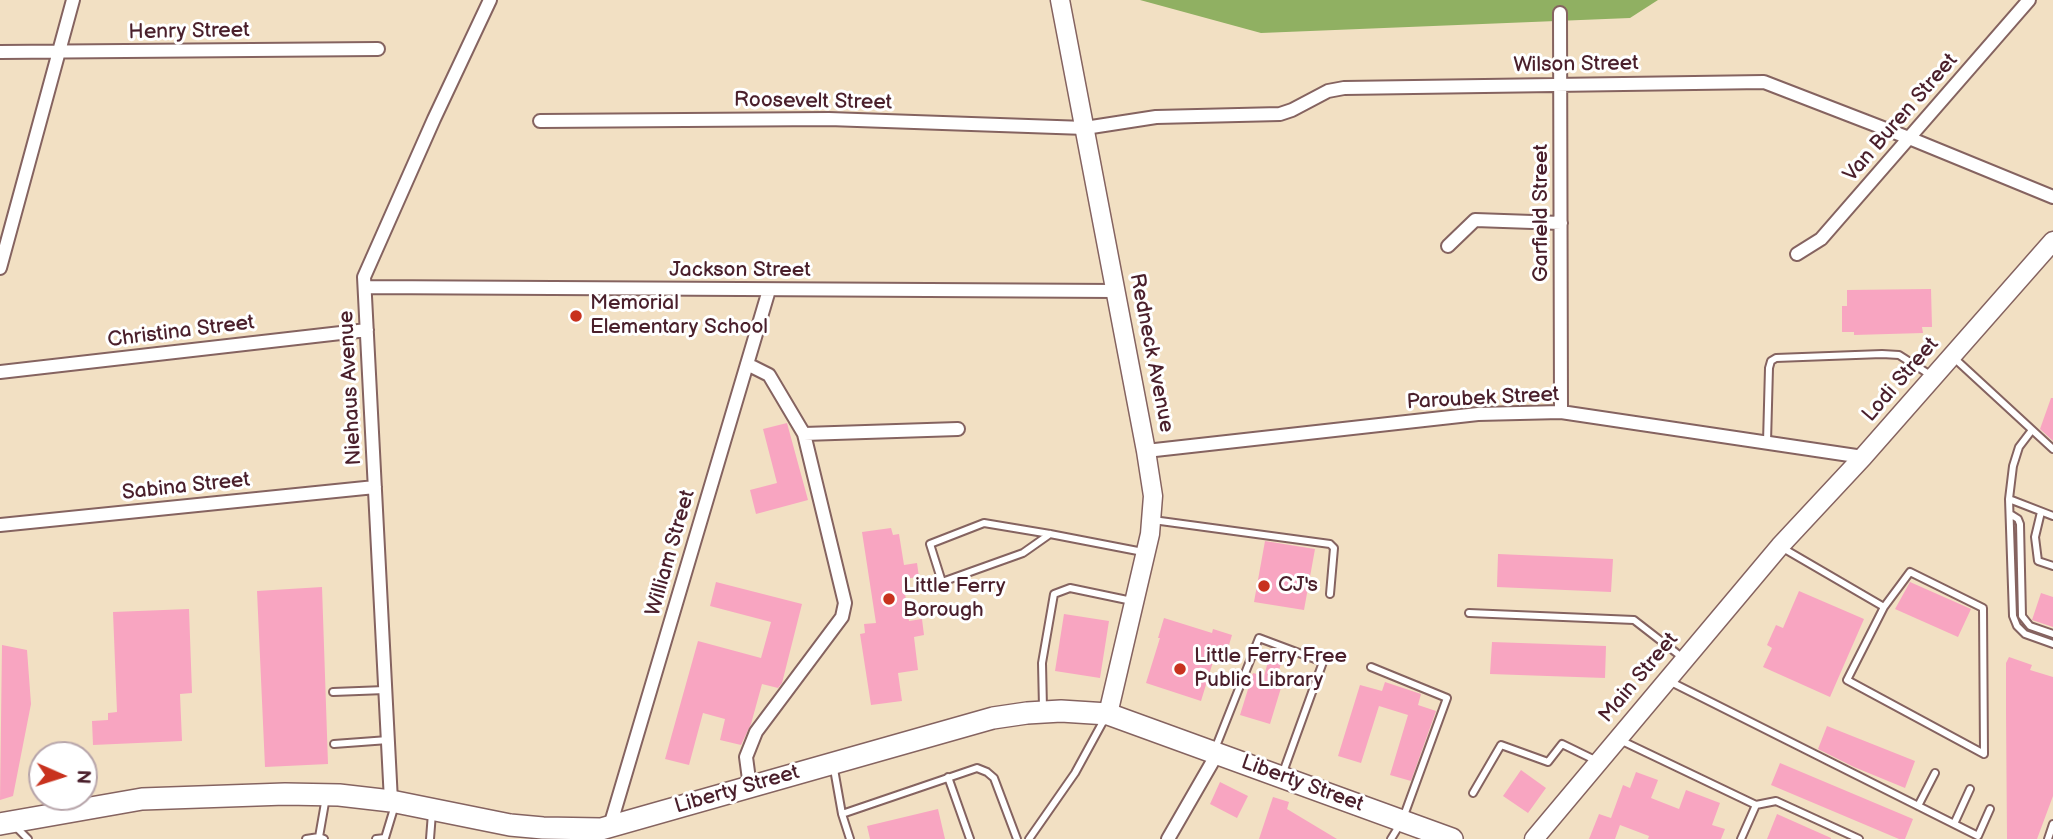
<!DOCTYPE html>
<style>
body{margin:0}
#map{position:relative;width:2053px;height:839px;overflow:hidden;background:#f2e0c3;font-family:"Balsamiq Sans",sans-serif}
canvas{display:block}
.north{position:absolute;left:28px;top:741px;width:70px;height:70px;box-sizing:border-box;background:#fff;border:2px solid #b7a5aa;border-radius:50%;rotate:93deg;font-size:19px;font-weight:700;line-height:28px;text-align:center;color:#4a1f2b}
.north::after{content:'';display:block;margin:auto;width:24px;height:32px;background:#c8321e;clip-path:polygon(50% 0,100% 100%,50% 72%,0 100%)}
</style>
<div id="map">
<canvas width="2053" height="839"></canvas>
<div class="north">N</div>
</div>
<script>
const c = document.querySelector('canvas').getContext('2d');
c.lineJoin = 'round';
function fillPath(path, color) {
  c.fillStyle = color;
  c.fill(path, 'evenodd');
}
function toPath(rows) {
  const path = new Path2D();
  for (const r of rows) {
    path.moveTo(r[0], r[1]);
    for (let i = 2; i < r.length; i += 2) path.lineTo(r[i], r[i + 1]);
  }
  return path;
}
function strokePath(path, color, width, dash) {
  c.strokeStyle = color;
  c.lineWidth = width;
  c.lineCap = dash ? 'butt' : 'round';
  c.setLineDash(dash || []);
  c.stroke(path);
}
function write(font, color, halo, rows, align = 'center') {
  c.font = font + ' "Balsamiq Sans",sans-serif';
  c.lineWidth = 6;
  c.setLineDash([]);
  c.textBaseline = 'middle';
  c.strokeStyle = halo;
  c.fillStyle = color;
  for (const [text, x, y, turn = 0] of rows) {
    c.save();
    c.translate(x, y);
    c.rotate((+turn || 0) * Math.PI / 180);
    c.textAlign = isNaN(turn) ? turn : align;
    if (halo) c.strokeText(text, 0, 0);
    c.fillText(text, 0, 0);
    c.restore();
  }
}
const forest = toPath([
 [1140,0,1658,0,1630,18,1261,33]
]);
const building = toPath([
 [1931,289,1932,327,1922,327,1923,333,1854,335,1854,332,1842,332,1842,306,1847,306,1847,290],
 [2051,398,2053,398,2053,441,2040,429],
 [787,423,808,500,756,514,750,490,777,483,763,429],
 [891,528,893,535,899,534,904,565,917,563,919,577,903,579,909,621,922,619,924,635,914,637,918,670,898,673,902,701,871,705,860,634,865,633,864,624,876,623,862,532],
 [1265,541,1315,549,1304,610,1254,602],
 [1498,554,1613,559,1611,592,1497,587],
 [716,582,802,604,782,683,778,688,762,684,751,724,741,745,720,740,725,719,703,713,689,765,665,759,698,641,761,658,771,622,710,606],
 [1910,582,1971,609,1958,637,1895,609],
 [322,587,328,764,265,767,257,591],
 [1799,591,1864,619,1830,697,1763,667,1772,648,1767,645,1776,625,1783,628],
 [2041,593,2053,597,2053,627,2032,620],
 [189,609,192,693,180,694,182,741,93,745,92,721,108,720,108,713,117,712,113,612],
 [1064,614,1109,621,1100,678,1055,671],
 [1164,618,1212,633,1213,629,1232,635,1226,655,1216,652,1201,701,1146,683,1160,638,1158,638],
 [1492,642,1606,646,1605,678,1490,674],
 [2,645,27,650,31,704,13,796,0,800],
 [1271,651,1284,655,1277,676,1284,678,1270,724,1240,715,1253,673,1264,676],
 [2009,657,2032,665,2030,670,2053,677,2053,796,2037,839,2007,839,2006,713,2006,663],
 [1385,682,1421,694,1418,705,1436,711,1411,781,1390,775,1408,715,1379,706,1361,763,1338,756,1360,685,1382,691],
 [1827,726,1915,761,1905,788,1854,767,1818,749],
 [1780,763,1913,819,1905,839,1899,839,1771,785],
 [1521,770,1546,788,1528,813,1503,796],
 [1636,772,1658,780,1651,798,1679,809,1686,790,1720,803,1712,825,1725,829,1721,839,1648,839,1649,836,1620,825,1615,839,1589,839,1599,814,1611,818,1623,785,1630,788],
 [1220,782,1248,796,1237,818,1210,804],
 [1273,797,1289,802,1287,809,1337,839,1259,839],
 [938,809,945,839,870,839,867,826],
 [1777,814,1831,838,1831,839,1767,839]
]);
const lane = toPath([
 [1953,357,2053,449],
 [1767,442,1769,368,1771,361,1776,358,1882,354,1899,355,1932,376],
 [2009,499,2013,466,2019,447,2032,430],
 [2041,512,2035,537,2038,561,2053,566],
 [2010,514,2018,519,2020,524,2022,616,2030,626,2053,634],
 [2053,516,2009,499,2013,616,2017,626,2025,634,2053,644],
 [1153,520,1330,544,1334,548,1330,594],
 [1050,534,1023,553,942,582,930,544,984,523,1050,534,1143,552],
 [1781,547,1884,607,1847,680,1984,754,1983,608,1910,572,1884,607],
 [1469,613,1634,620,1683,658],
 [1371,667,1447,698,1402,821,1391,839],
 [1669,681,1978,836,1990,809],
 [333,692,385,690],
 [1043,708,1042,663,1054,594,1070,588,1132,601],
 [1620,740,1756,805,1776,801,1859,839],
 [334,744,388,740],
 [1215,749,1259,638,1323,662,1282,775],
 [834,769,842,814,850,839],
 [948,777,970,839],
 [1473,793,1501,745,1548,762,1562,744,1597,761],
 [1918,806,1935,773],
 [842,814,977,768,987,772,994,778,1017,839],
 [1954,824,1970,789],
 [15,826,28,839],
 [319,837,326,797],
 [306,839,319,837,324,839],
 [376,839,385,838,395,805],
 [430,839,432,813],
 [1029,839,1075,773,1105,718],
 [1741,839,1756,805],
 [2048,839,2053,824]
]);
const street = toPath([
 [1560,13,1561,412],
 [0,52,378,49],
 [540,121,829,119,1085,128,1156,117,1280,114,1292,110,1328,91,1344,88,1764,82,1909,138,2053,197],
 [1448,246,1475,220,1561,223],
 [1797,254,1821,239,2029,0],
 [0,268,73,0],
 [365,287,1116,291],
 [747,364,769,375,804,434,958,429],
 [0,372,367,330],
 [1146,451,1478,414,1561,412,1863,457],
 [0,525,375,487],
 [750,787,746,757,756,732,842,617,845,603,804,434],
 [391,801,364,277,434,119,490,0],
 [610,826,769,290],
 [1168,839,1217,754]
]);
const secondary = toPath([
 [1060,0,1146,451,1153,496,1150,534,1108,714],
 [1534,839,1780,546,1863,457,2053,241]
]);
const primary = toPath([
 [0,824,142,799,285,794,339,795,391,801,510,825,543,828,601,829,993,718,1027,713,1061,711,1108,714,1452,839]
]);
const markers = [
 [576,316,7,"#c8321e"],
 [1264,586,7,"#c8321e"],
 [889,599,7,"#c8321e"],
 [1180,669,7,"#c8321e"]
];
const streetNames = [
 ["Henry Street",189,32,-1],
 ["Wilson Street",1576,65,-1],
 ["Roosevelt Street",813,102,1],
 ["Van Buren Street",1901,118,-49],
 ["Garfield Street",1542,213,-90],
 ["Jackson Street",740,271],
 ["Christina Street",181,332,-7],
 ["Redneck Avenue",1151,353,79],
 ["Lodi Street",1901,380,-49],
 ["Niehaus Avenue",351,388,-93],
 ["Paroubek Street",1483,399,-3],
 ["Sabina Street",186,487,-6],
 ["William Street",671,553,-74],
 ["Main Street",1639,678,-50],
 ["Liberty Street",1302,784,20],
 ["Liberty Street",737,790,-16]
];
const poiNames = [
 ["Memorial",590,304],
 ["Elementary School",590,328],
 ["CJ's",1278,586],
 ["Little Ferry",903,587],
 ["Borough",903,611],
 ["Little Ferry Free",1194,657],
 ["Public Library",1194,681]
];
fillPath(forest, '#90b062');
fillPath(building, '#f8a5c1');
strokePath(lane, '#856360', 10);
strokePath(street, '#856360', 16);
strokePath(secondary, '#856360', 21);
strokePath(primary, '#856360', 24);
strokePath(lane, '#fff', 6);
strokePath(street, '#fff', 12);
strokePath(secondary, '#fff', 18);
strokePath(primary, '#fff', 21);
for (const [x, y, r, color] of markers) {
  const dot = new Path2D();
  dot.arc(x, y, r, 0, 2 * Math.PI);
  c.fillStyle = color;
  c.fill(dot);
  strokePath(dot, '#fff', 2.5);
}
write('21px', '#4a1f2b', '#fff', streetNames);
write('21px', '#4a1f2b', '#fff', poiNames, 'left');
</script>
